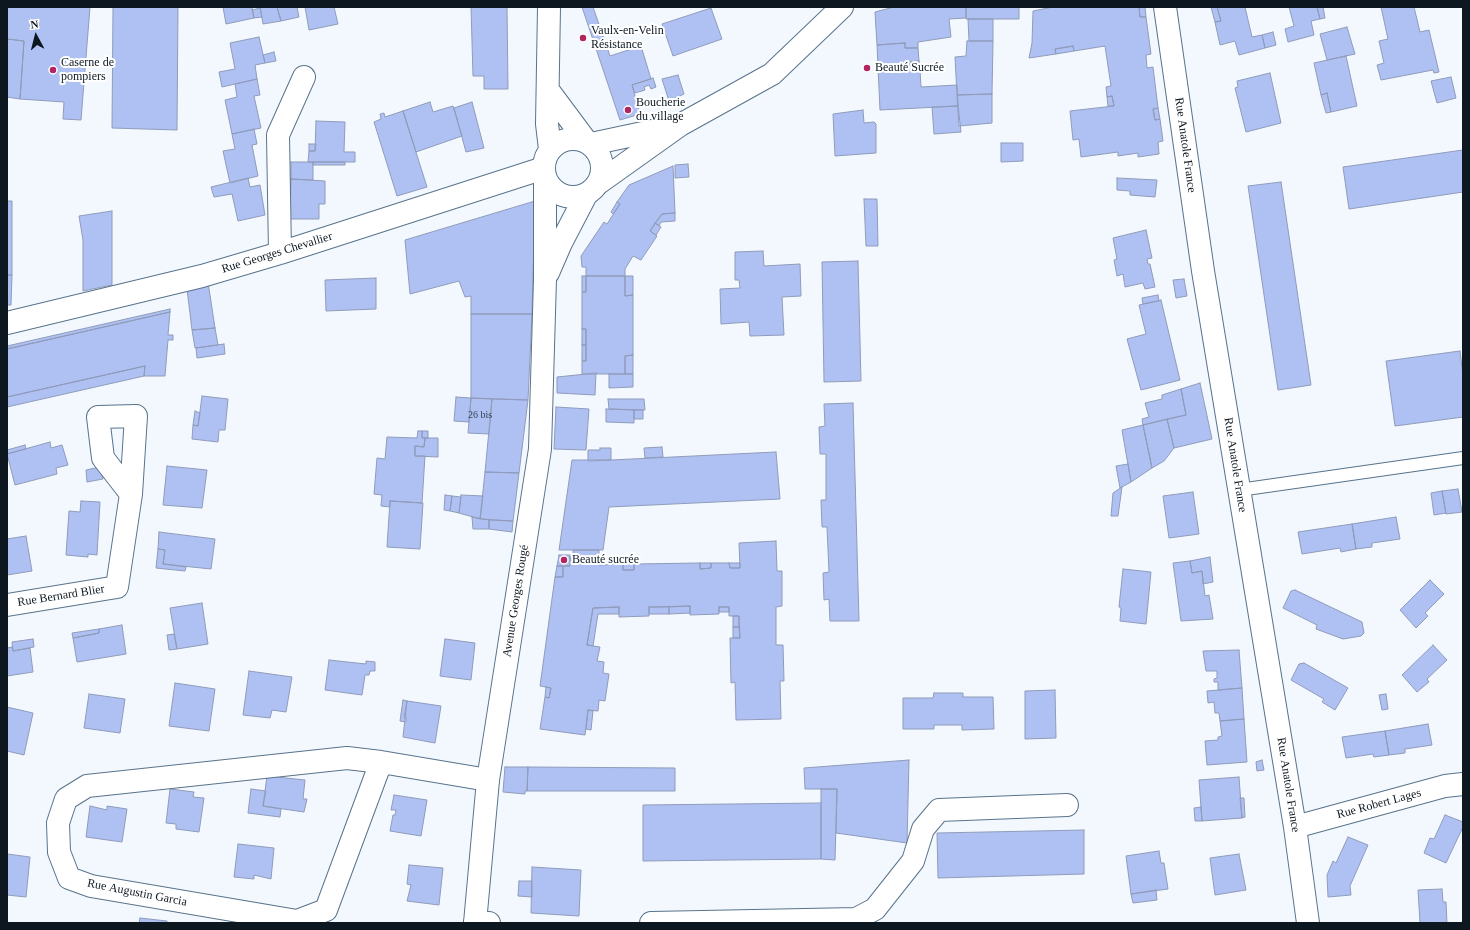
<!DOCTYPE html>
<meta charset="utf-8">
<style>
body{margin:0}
#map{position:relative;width:1470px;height:930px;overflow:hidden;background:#f2f8fe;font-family:"Times New Roman",serif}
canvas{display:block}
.frame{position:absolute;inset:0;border:8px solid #0c1720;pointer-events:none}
.north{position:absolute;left:16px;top:16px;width:40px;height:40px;-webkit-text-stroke:3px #fff;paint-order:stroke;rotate:353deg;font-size:11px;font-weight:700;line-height:16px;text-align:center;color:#0c1720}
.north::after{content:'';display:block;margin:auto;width:14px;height:18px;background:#0c1720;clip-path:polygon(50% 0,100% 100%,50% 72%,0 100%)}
</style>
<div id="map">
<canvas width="1470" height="930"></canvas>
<div class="frame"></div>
<div class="north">N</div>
</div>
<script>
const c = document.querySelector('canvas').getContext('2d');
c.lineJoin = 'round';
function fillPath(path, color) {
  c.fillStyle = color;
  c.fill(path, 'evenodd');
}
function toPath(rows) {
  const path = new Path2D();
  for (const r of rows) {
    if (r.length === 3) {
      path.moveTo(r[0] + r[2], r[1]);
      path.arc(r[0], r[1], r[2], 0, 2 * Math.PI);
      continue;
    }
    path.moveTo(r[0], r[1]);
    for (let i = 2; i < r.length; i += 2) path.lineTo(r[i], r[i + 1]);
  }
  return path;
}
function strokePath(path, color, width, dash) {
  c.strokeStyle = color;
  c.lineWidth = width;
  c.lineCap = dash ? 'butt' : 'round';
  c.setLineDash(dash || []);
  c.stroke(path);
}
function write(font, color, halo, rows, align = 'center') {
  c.font = font + ' "Times New Roman",serif';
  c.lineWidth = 4;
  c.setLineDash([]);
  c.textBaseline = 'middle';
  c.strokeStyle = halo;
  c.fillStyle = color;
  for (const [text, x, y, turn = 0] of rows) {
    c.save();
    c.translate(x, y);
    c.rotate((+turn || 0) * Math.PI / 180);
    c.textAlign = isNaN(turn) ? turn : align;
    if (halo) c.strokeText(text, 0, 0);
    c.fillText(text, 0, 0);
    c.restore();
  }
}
const building = toPath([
 [7,7,90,7,81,120,63,119,64,102,20,99,24,41,7,39,7,7],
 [113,7,178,7,177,130,112,128,113,7],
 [223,7,252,7,254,18,226,24,223,7],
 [260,7,277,7,281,21,263,24,260,7],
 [277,7,297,7,299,17,281,21,277,7],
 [305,7,334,7,338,24,309,30,305,7],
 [471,7,507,7,508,89,484,89,484,76,473,76,471,7],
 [582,7,593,7,610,56,641,46,651,79,632,85,640,114,620,120,582,7],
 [894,7,966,7,966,18,949,19,951,37,918,42,918,48,905,48,905,43,877,45,875,12,894,7],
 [966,7,1019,7,1019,19,966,19,966,7],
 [1053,7,1139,7,1140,17,1146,17,1151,54,1146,55,1147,68,1153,67,1158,108,1153,109,1155,120,1160,119,1163,141,1158,142,1159,154,1138,157,1138,153,1118,156,1118,152,1081,157,1079,139,1073,140,1070,111,1114,106,1112,96,1107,97,1106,87,1111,86,1105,46,1074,51,1073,46,1055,49,1056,54,1029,58,1032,43,1033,11,1053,7],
 [1139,7,1145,7,1146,17,1140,17,1139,7],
 [1211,7,1217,7,1221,21,1215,22,1211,7],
 [1217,7,1245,7,1252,37,1262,35,1265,48,1239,55,1235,41,1220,45,1215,22,1221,21,1217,7],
 [1289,7,1317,7,1320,19,1311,21,1314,35,1288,42,1285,29,1294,26,1289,7],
 [1317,7,1323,7,1325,18,1320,19,1317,7],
 [1381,7,1414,7,1420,32,1429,30,1439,72,1434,73,1433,70,1381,80,1377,65,1384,63,1379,41,1388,39,1381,7],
 [260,8,262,17,254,18,252,10,260,8],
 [711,8,722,39,673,56,662,24,711,8],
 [968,19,993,19,993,41,969,41,968,19],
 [1347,27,1355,54,1327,60,1320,34,1347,27],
 [1273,32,1276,45,1265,48,1262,35,1273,32],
 [259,37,265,63,255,65,257,79,222,87,219,72,235,69,230,43,259,37],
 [7,39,24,41,20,99,7,97,7,39],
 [967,41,993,41,992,94,957,95,955,57,966,56,967,41],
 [905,43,905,48,918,48,919,61,907,62,908,71,920,70,921,87,957,85,958,106,880,110,877,45,905,43],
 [1073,46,1074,51,1056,54,1055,49,1073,46],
 [274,52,276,61,265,63,263,55,274,52],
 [1346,56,1357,106,1331,112,1327,93,1321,95,1314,63,1346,56],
 [919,61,920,70,908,71,907,62,919,61],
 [1270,73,1281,123,1246,132,1235,88,1238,87,1237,81,1270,73],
 [678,75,684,94,669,101,662,79,678,75],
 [1451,77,1456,98,1437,103,1431,81,1451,77],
 [653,78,656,87,651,89,649,85,644,87,645,90,635,93,632,85,653,78],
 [257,79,260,95,254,96,261,128,232,134,225,100,237,97,235,84,257,79],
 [1327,93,1331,112,1326,113,1321,95,1327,93],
 [992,94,992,123,959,126,957,95,992,94],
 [1112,96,1114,106,1108,106,1107,97,1112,96],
 [430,102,433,112,453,106,462,136,416,152,403,111,430,102],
 [472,102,484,148,466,152,454,108,472,102],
 [958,106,961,132,934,134,932,107,958,106],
 [1158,108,1160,119,1155,120,1153,109,1158,108],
 [863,110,864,123,874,122,876,124,876,153,835,156,833,114,863,110],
 [403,111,427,187,397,196,374,122,381,119,380,114,384,113,385,117,403,111],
 [316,121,345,122,344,152,355,152,355,162,308,162,309,151,315,151,316,121],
 [254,129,257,144,252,145,258,176,230,183,223,151,235,149,232,134,254,129],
 [1001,143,1023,143,1023,161,1001,162,1001,143],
 [309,144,316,144,315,151,309,151,309,144],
 [1463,150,1463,192,1349,209,1343,167,1463,150],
 [291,162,313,162,313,180,291,179,291,162],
 [313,162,345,162,345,165,313,165,313,162],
 [688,164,689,177,675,178,675,165,688,164],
 [673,166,675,213,662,214,650,231,657,236,641,260,633,256,625,269,625,276,586,276,586,267,582,267,581,256,604,222,607,224,620,204,617,202,629,185,673,166],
 [248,178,250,187,260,185,265,215,238,221,232,194,214,197,211,187,248,178],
 [1117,178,1157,180,1155,197,1130,195,1130,191,1117,190,1117,178],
 [291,179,325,181,325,204,319,204,319,219,290,219,291,179],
 [1281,182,1311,385,1278,390,1248,186,1281,182],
 [864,199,877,199,878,246,866,246,864,199],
 [7,201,12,201,12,275,7,275,7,201],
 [535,201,532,314,471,314,471,296,465,297,459,281,410,294,405,240,535,201],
 [617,202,620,204,613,214,611,212,617,202],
 [112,211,112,285,83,291,83,240,79,216,112,211],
 [675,213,675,221,661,222,659,226,655,223,662,214,675,213],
 [655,223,661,227,656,235,650,231,655,223],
 [1146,230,1152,258,1147,259,1148,264,1150,264,1155,287,1145,289,1143,283,1125,287,1123,274,1117,276,1114,260,1117,259,1113,238,1146,230],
 [763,251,764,266,800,264,801,296,782,297,784,335,750,336,749,322,721,324,720,289,740,288,739,280,735,280,735,252,763,251],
 [858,261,861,381,824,382,822,262,858,261],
 [7,275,12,275,11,305,7,305,7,275],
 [582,276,586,276,586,292,582,292,582,276],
 [586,276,625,276,625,296,633,295,633,355,625,356,625,374,582,374,582,361,586,361,586,329,582,329,582,292,586,292,586,276],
 [625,276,633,276,633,295,625,296,625,276],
 [376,278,376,309,326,311,325,280,376,278],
 [1184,279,1187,296,1176,298,1173,280,1184,279],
 [208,282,215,328,192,330,187,289,208,282],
 [1158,295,1159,301,1143,304,1142,298,1158,295],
 [1161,300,1180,380,1141,390,1127,339,1146,334,1139,305,1161,300],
 [170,309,170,312,7,349,7,346,170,309],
 [170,312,168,335,173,335,173,340,168,340,165,376,144,376,145,366,7,397,7,349,170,312],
 [471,314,532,314,528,400,471,398,471,314],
 [215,328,218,345,195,348,192,330,215,328],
 [582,329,586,329,586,345,582,345,582,329],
 [224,344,225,354,197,358,196,348,224,344],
 [582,345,586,345,586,361,582,361,582,345],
 [1460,351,1463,375,1463,417,1395,426,1386,361,1460,351],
 [633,355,633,374,625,374,625,356,633,355],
 [145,366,144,376,7,407,7,397,145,366],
 [596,373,595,395,557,393,557,377,596,373],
 [609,374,633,374,633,387,609,388,609,374],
 [1200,383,1212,439,1174,448,1167,419,1186,415,1181,389,1200,383],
 [1181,389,1186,415,1143,425,1142,419,1149,417,1145,403,1162,399,1162,395,1181,389],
 [202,396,228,399,225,430,219,430,218,442,192,439,193,425,198,426,202,396],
 [456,397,471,398,469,422,454,421,456,397],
 [471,398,492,399,489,434,468,433,471,398],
 [492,399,528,400,519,473,485,472,492,399],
 [608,399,644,399,645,410,609,409,608,399],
 [853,403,859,621,830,621,829,599,824,600,823,573,829,572,827,527,822,527,821,500,826,500,826,454,820,454,819,427,825,426,824,404,853,403],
 [556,407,589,409,586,450,554,449,556,407],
 [606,409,634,410,634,423,606,422,606,409],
 [634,410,643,410,643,419,634,419,634,410],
 [195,411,200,413,198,426,193,425,195,411],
 [1167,419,1174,448,1164,461,1152,468,1143,425,1167,419],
 [1143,425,1152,468,1131,482,1122,430,1143,425],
 [418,431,422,431,422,438,425,438,424,447,415,446,415,456,425,456,422,503,390,501,390,507,381,506,382,495,374,494,377,458,385,459,387,437,417,438,418,431],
 [422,431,428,431,428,438,422,438,422,431],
 [425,438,438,438,438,457,415,456,415,446,424,447,425,438],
 [50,442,51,448,62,445,68,465,56,468,57,474,15,485,7,454,50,442],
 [25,445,26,449,7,454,7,450,25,445],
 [662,447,663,457,645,458,644,448,662,447],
 [600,448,611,448,611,460,588,461,588,450,600,450,600,448],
 [776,452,780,499,609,507,603,550,559,550,572,460,611,460,776,452],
 [1128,464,1131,482,1120,488,1116,466,1128,464],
 [167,466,207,470,202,508,163,505,167,466],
 [100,467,103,479,87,482,86,470,100,467],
 [485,472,519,473,513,521,480,519,485,472],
 [1122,487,1118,516,1111,516,1113,493,1122,487],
 [1458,489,1462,512,1446,514,1442,491,1458,489],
 [1442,491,1446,513,1434,515,1431,493,1442,491],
 [1193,492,1199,534,1169,538,1163,496,1193,492],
 [445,495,452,496,450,511,444,510,445,495],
 [461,495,483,496,480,519,459,513,461,495],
 [452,496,461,497,459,513,450,511,452,496],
 [81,501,100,502,97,555,88,554,88,557,66,555,69,511,80,512,81,501],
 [390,501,423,503,420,549,387,547,390,501],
 [472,517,489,520,489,529,473,529,472,517],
 [1396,517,1400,539,1372,543,1372,547,1356,549,1352,524,1396,517],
 [489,520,513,521,512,532,489,529,489,520],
 [1352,524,1356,549,1341,552,1340,548,1302,554,1298,532,1352,524],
 [159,532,215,539,211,569,163,564,165,550,158,549,159,532],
 [26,536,32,571,7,575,7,539,26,536],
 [776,541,777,571,782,571,782,606,776,607,776,645,783,645,784,681,780,681,781,719,736,720,735,682,731,683,730,638,740,638,739,616,729,616,729,607,719,607,719,614,690,615,690,606,649,607,649,616,619,617,619,607,593,608,587,645,600,647,597,661,604,662,603,673,609,674,605,701,599,700,598,711,588,710,585,735,540,729,545,697,549,698,551,688,540,686,555,577,563,577,563,566,570,566,570,555,573,555,573,550,599,550,599,565,623,564,623,570,634,570,634,564,700,563,700,569,711,568,711,563,729,563,730,568,740,568,739,543,776,541],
 [158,549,165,550,163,564,186,567,185,571,156,568,158,549],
 [559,555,570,555,570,566,557,566,559,555],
 [1210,557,1213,582,1203,584,1202,571,1192,573,1190,561,1210,557],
 [1190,561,1192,573,1202,571,1205,596,1209,595,1213,619,1181,621,1173,563,1190,561],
 [700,563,711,563,711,568,700,569,700,563],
 [729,563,740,563,740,568,730,568,729,563],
 [623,564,634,564,634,570,623,570,623,564],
 [557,566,563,566,563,577,555,577,557,566],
 [1123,569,1151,572,1146,624,1120,621,1121,608,1119,607,1123,569],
 [1430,580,1444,594,1425,613,1428,616,1416,628,1400,610,1430,580],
 [1295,590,1362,622,1364,633,1361,636,1343,639,1316,629,1317,625,1283,608,1291,591,1295,590],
 [202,603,208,644,177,649,170,608,202,603],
 [690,606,690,613,669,614,669,607,690,606],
 [619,607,619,614,598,614,593,646,587,645,593,608,619,607],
 [649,607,669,607,669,614,649,614,649,607],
 [719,607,729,607,729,612,719,612,719,607],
 [733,616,739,616,739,627,733,627,733,616],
 [122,625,126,654,77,662,73,638,99,633,99,629,122,625],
 [733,627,739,627,740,638,733,638,733,627],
 [99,629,99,633,73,638,72,633,99,629],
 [174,634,177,649,169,650,167,635,174,634],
 [33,639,34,647,13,651,12,642,33,639],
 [445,639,475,643,471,680,440,676,445,639],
 [1433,645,1447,660,1427,679,1429,682,1417,692,1402,675,1433,645],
 [12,647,13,651,30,648,33,672,7,676,7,648,12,647],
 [1239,650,1242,688,1218,690,1218,682,1214,682,1214,679,1217,678,1217,671,1206,671,1203,651,1239,650],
 [329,660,366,664,366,661,375,662,375,671,370,671,369,675,365,675,362,695,325,690,329,660],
 [1304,663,1348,688,1335,710,1322,702,1324,699,1291,680,1299,664,1304,663],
 [249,671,292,677,286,712,272,710,270,718,243,715,249,671],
 [175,683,215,689,209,731,169,726,175,683],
 [546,687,551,688,549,698,545,697,546,687],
 [1242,688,1244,719,1220,721,1219,713,1215,713,1214,702,1208,703,1207,691,1242,688],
 [1055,690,1056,738,1025,739,1025,691,1055,690],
 [934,693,963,693,963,697,993,697,994,729,962,730,962,725,934,725,934,729,903,729,903,698,933,698,934,693],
 [89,694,125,699,120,733,84,728,89,694],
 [1386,694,1388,709,1382,710,1379,695,1386,694],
 [403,700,407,701,404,717,406,717,406,722,400,721,403,700],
 [407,701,441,706,435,743,403,737,407,701],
 [7,707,33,713,24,755,7,751,7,707],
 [588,710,593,711,591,730,586,729,588,710],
 [1244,719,1247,762,1207,765,1205,741,1218,740,1218,737,1222,736,1220,721,1244,719],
 [1428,724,1432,745,1405,749,1405,753,1389,755,1385,731,1428,724],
 [1385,731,1389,755,1374,757,1373,754,1346,758,1342,737,1385,731],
 [909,760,907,843,836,833,837,789,805,789,804,768,909,760],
 [1262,760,1264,770,1257,771,1256,762,1262,760],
 [505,767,528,767,527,791,525,791,525,794,503,792,505,767],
 [528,767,675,768,675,791,527,791,528,767],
 [267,776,305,780,303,799,307,799,304,812,263,806,267,776],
 [1239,777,1242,818,1202,821,1199,780,1239,777],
 [170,789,194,792,193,797,204,798,199,832,176,829,176,824,166,823,170,789],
 [251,789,266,791,263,806,281,809,280,817,248,813,251,789],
 [821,789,837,789,835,860,821,859,821,789],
 [394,795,427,800,421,836,390,831,393,815,395,815,396,810,391,810,394,795],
 [1240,798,1244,798,1245,817,1242,818,1240,798],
 [821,803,821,859,643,861,643,805,821,803],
 [90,806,107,810,107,806,127,809,122,842,86,837,90,806],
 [1201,807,1202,821,1195,821,1194,808,1201,807],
 [1445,815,1463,822,1463,827,1446,863,1424,853,1430,838,1434,839,1445,815],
 [1084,830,1084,874,938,878,937,833,1084,830],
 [1348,837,1368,845,1350,886,1351,895,1328,897,1327,875,1333,861,1336,863,1348,837],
 [238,844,274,848,271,879,254,875,254,879,234,877,238,844],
 [1159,851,1161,863,1164,863,1168,889,1131,894,1126,856,1159,851],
 [7,854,30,857,26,897,7,895,7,854],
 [1239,854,1246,890,1215,895,1210,858,1239,854],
 [409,865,443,868,439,905,407,901,411,885,407,884,409,865],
 [532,867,581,870,579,916,531,913,532,867],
 [519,881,532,881,532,897,518,896,519,881],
 [1442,889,1443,902,1446,902,1447,923,1420,923,1418,890,1442,889],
 [1156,890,1157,900,1133,903,1131,894,1156,890],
 [140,918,167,921,167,923,139,923,140,918]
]);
const service = toPath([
 [1239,490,1463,458]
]);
const minor = toPath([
 [1165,7,1203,271,1295,827,1308,923],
 [591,144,671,127],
 [600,182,680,125,772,74,842,7],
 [280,253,278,135,304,77],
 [7,323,202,276,280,253,544,168],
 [7,605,117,587,131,494,136,416,98,417,103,458,131,494],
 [381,762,326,910,297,921,91,886,69,878,59,852,58,823,66,799,87,786,347,758,381,762,488,780],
 [1295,827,1445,786,1463,784],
 [475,923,489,923],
 [651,923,856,919,875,909,913,861,923,829,939,810,1067,805]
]);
const tertiary = toPath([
 [549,7,547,124,550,149],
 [548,90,586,141],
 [573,168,29],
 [548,273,561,243,586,195],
 [475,923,488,780,540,449,545,279,545,177]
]);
const markers = [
 [583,38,4,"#b12561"],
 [867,68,4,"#b12561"],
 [53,70,4,"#b12561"],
 [628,110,4,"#b12561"],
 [564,560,4,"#b12561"]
];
const numberNames = [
 ["26 bis",480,415]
];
const poiNames = [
 ["Vaulx-en-Velin",591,31],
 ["Résistance",591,45],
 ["Caserne de",61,63],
 ["pompiers",61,77],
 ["Beauté Sucrée",875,68],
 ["Boucherie",636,103],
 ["du village",636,117],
 ["Beauté sucrée",572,560]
];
const streetNames = [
 ["Rue Anatole France",1185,145,82],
 ["Rue Georges Chevallier",277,253,-17],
 ["Rue Anatole France",1235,465,81],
 ["Rue Bernard Blier",61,596,-9],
 ["Avenue Georges Rougé",516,601,-81],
 ["Rue Anatole France",1288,785,81],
 ["Rue Robert Lages",1379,804,-15],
 ["Rue Augustin Garcia",137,893,11]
];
fillPath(building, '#afc1f3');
strokePath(building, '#8f9bba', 1);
strokePath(service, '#59738b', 14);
strokePath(minor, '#59738b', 24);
strokePath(tertiary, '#59738b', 24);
strokePath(service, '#fff', 12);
strokePath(minor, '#fff', 22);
strokePath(tertiary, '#fff', 22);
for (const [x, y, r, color] of markers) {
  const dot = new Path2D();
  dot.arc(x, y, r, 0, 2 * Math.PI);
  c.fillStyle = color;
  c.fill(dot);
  strokePath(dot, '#fff', 1.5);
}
write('10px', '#354255', null, numberNames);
write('12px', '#0c1720', '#fff', poiNames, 'left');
write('12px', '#0c1720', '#fff', streetNames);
</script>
